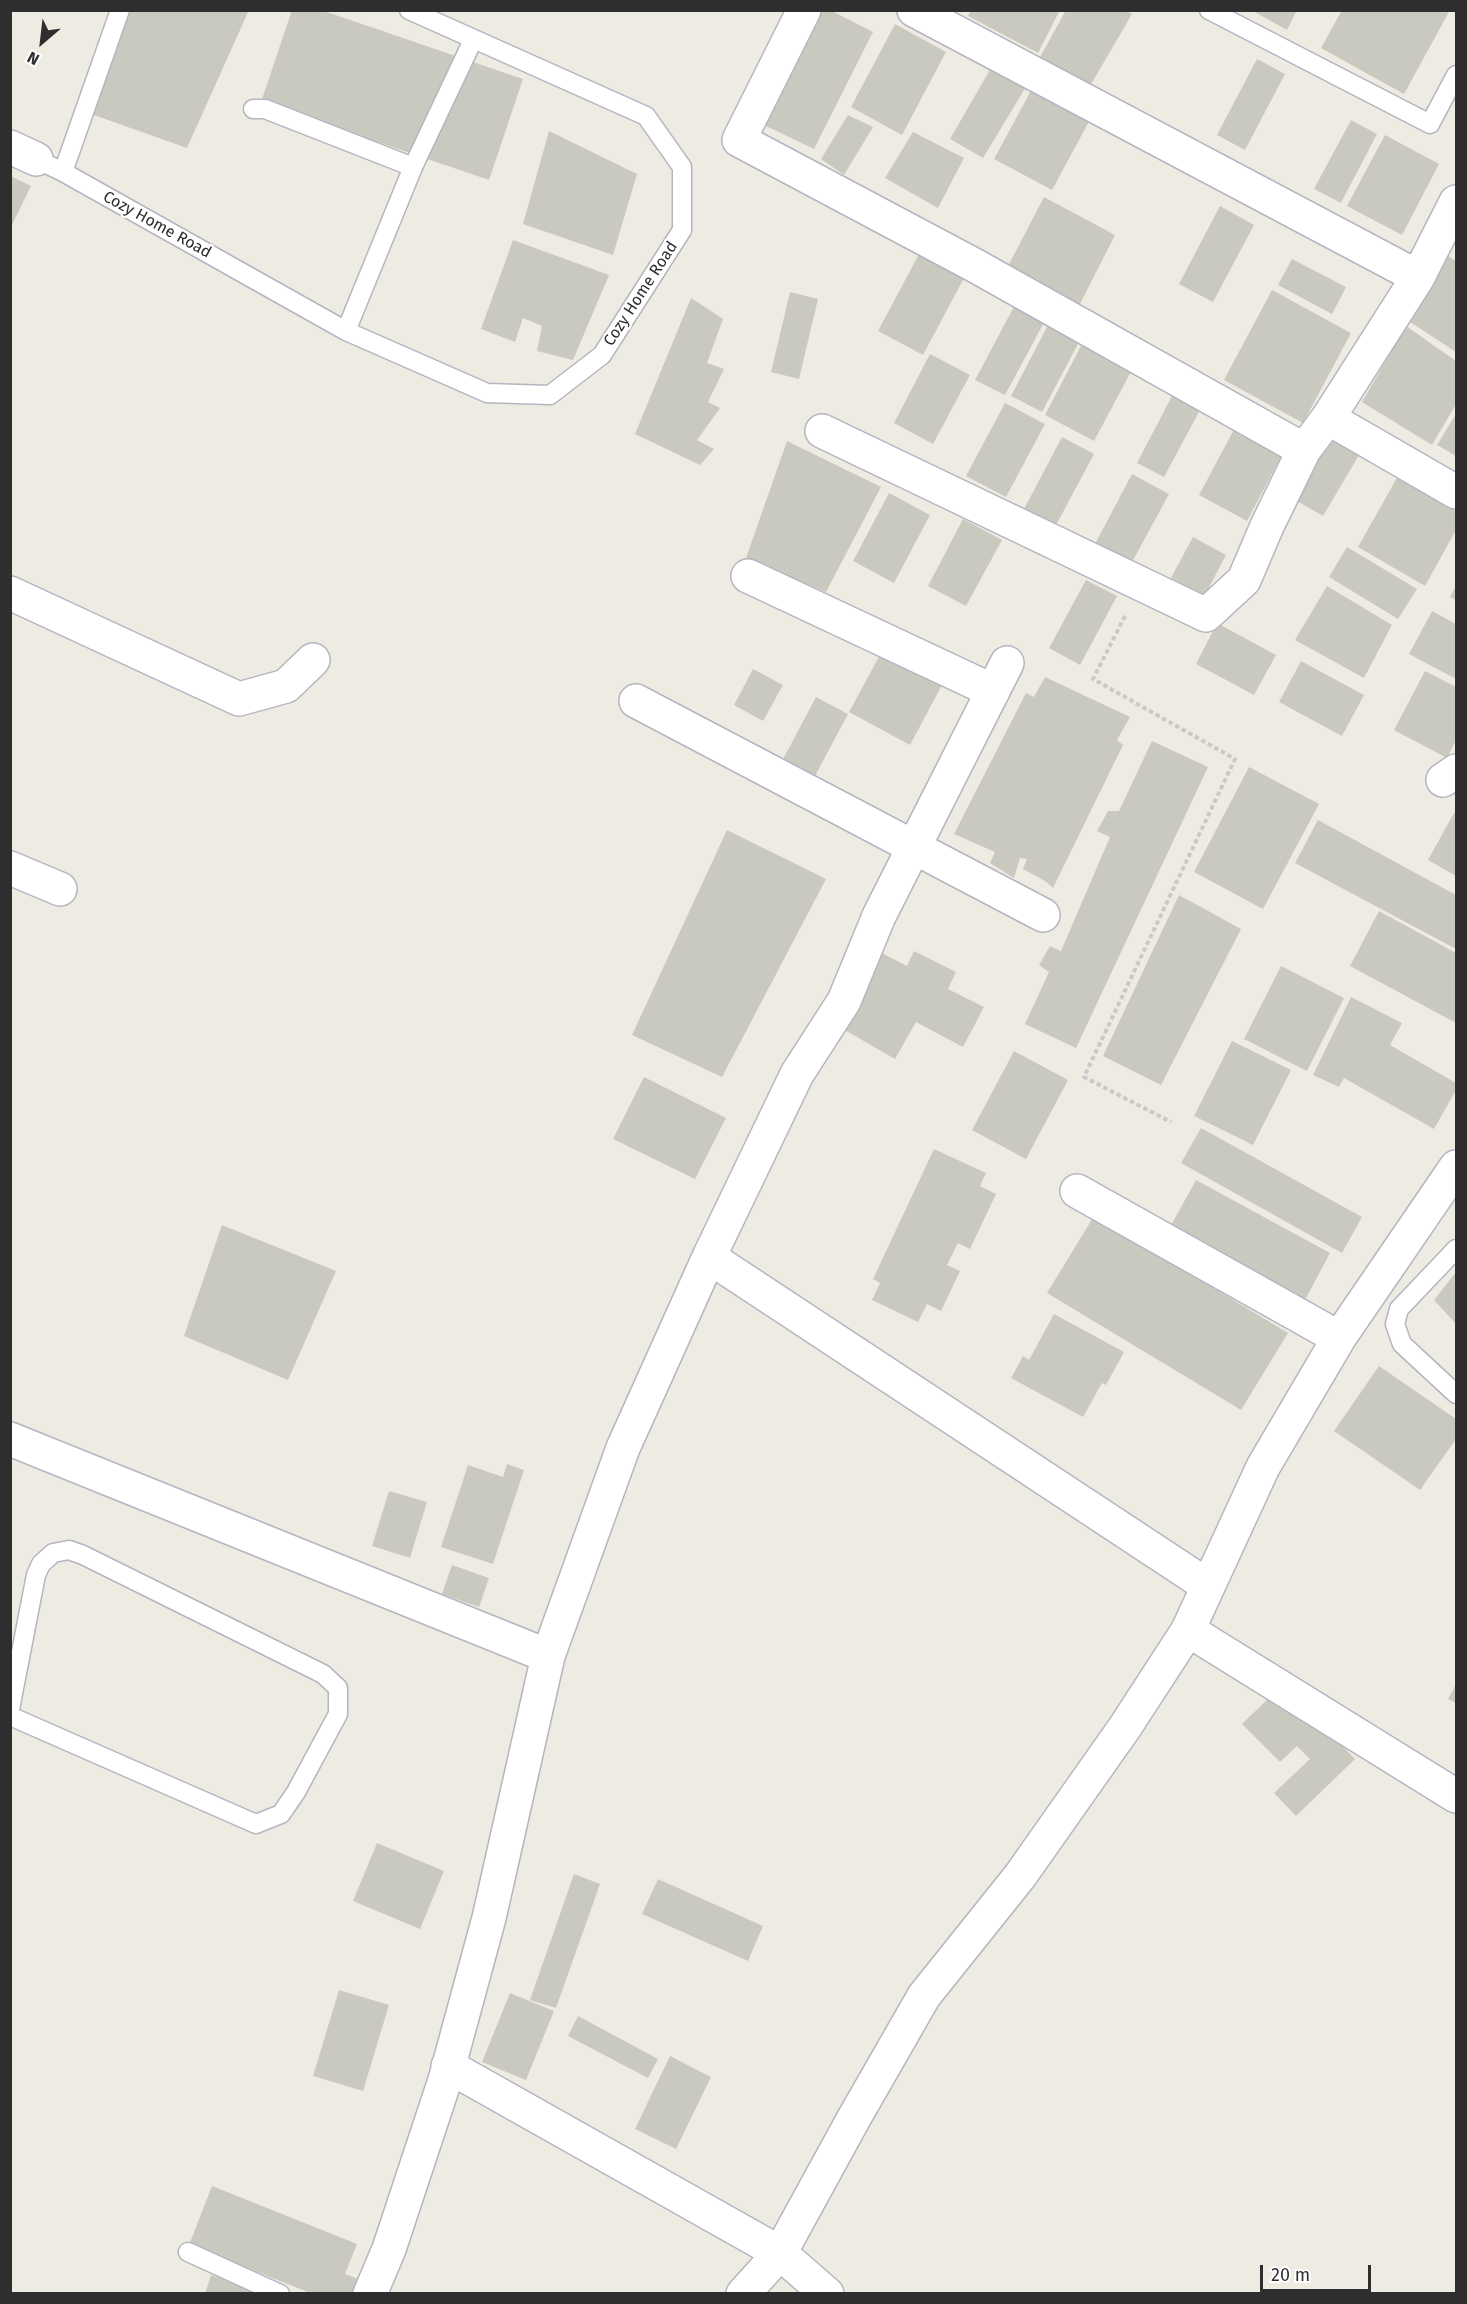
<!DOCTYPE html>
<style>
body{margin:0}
#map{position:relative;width:1467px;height:2304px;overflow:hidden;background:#eeebe2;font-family:"Fira Sans",sans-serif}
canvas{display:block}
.frame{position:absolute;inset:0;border:12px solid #2e2e2e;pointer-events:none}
.north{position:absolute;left:12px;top:12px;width:60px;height:60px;-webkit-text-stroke:4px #fff;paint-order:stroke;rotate:208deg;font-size:16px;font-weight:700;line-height:24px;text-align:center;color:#2e2e2e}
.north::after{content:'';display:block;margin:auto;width:21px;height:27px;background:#2e2e2e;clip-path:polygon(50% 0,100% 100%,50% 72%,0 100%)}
.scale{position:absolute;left:1260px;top:2265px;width:111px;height:27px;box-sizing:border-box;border:3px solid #2e2e2e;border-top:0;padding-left:8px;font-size:18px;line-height:21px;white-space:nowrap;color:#2e2e2e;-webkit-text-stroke:4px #fff;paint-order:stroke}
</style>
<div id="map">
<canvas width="1467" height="2304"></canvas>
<div class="frame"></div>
<div class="north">N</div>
<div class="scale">20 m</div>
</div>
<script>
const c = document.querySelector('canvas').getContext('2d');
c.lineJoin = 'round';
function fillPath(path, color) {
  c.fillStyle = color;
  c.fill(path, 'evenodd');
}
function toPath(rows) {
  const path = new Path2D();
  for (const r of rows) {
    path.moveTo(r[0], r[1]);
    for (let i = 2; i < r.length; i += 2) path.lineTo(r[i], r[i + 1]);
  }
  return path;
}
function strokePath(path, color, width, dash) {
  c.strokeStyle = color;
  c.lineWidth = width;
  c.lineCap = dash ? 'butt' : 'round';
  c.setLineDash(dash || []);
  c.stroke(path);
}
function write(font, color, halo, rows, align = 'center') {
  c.font = font + ' "Fira Sans",sans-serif';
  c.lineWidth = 4.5;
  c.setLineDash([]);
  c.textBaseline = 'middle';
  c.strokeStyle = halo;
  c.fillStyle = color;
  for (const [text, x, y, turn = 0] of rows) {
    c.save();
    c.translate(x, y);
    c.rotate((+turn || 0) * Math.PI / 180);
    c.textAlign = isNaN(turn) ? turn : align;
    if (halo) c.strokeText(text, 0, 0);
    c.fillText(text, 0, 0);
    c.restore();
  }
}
const building = toPath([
 [129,10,249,10,187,148,91,114],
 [292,10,321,10,523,79,489,180,261,102],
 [818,10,830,10,873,32,814,149,762,124],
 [971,10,1060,10,1038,53,968,16],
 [1066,10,1124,10,1132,14,1090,86,1040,57],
 [1251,10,1297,10,1287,30],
 [1342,10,1450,10,1404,94,1321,48],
 [895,24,946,52,902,135,851,107],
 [1257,59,1285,74,1245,150,1217,135],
 [991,68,1026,87,983,158,950,139],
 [1034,85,1092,116,1052,190,994,159],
 [848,115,873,127,844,175,821,159],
 [1351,120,1377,134,1341,203,1314,189],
 [549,131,637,174,613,255,523,224],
 [913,132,964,158,938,208,885,178],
 [1385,135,1439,164,1402,235,1347,206],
 [10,176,31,186,10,229],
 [1044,197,1115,235,1078,308,1006,270],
 [1220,206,1254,225,1213,302,1179,284],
 [513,240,609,275,573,360,537,351,542,326,523,318,515,342,481,329],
 [919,254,964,278,923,355,878,331],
 [1448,256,1456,261,1456,352,1410,322],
 [1292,259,1346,287,1332,314,1278,285],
 [1272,290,1351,333,1303,423,1224,380],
 [790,292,818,299,799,379,771,372],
 [691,298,723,319,707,363,724,369,708,402,720,408,697,440,714,449,700,465,635,434],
 [1017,301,1047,317,1005,395,975,380],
 [1048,325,1079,342,1042,412,1011,396],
 [1406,326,1456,361,1456,404,1432,445,1362,402],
 [1083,342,1133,368,1094,441,1045,415],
 [930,354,970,375,933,444,894,423],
 [1172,396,1200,410,1164,477,1137,463],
 [1005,403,1045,424,1006,497,966,476],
 [1456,414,1456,456,1437,445],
 [1238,422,1286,447,1247,521,1199,495],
 [1328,433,1362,450,1323,516,1290,497],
 [1062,437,1094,454,1055,527,1023,511],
 [787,441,881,487,826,592,746,558],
 [1132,474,1169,494,1131,564,1095,544],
 [1398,476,1456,509,1456,530,1425,586,1358,547],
 [889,493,930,515,894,583,853,561],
 [963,519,1002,540,966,606,928,586],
 [1193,537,1226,555,1205,595,1171,578],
 [1347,547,1417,589,1398,619,1329,577],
 [1086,580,1117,596,1080,665,1049,648],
 [1327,586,1392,625,1364,678,1295,640],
 [1456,586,1456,600,1450,597],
 [1432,611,1456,624,1456,679,1409,654],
 [1217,623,1276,655,1254,695,1196,664],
 [881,653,942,685,910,745,849,712],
 [1301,661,1364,695,1342,736,1279,702],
 [753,669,783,685,763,721,734,705],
 [1425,671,1456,687,1456,740,1447,758,1394,730],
 [1045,677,1130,717,1117,740,1123,745,1053,888,1045,881,1023,869,1027,859,1020,858,1014,878,990,863,995,852,954,834,1026,693,1034,697],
 [816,697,848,714,814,778,782,761],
 [1152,741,1208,767,1076,1048,1025,1024,1049,972,1039,965,1050,946,1061,951,1110,837,1097,831,1108,811,1119,811],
 [1249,767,1319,804,1263,909,1194,872],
 [1454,813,1456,814,1456,876,1428,860],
 [1318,820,1456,895,1456,949,1295,863],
 [727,830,826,879,722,1077,632,1035],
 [1179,895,1241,929,1161,1085,1103,1056],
 [1379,911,1456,953,1456,1023,1350,966],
 [876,950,907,966,914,951,956,972,948,989,984,1007,963,1047,916,1022,895,1059,843,1029],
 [1281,966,1344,998,1307,1071,1244,1039],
 [1351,997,1402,1023,1390,1045,1456,1083,1456,1090,1434,1129,1344,1078,1339,1087,1313,1075],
 [1232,1041,1291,1070,1253,1145,1194,1116],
 [1014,1051,1068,1080,1026,1159,972,1130],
 [644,1077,726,1118,695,1179,613,1139],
 [1201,1128,1362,1217,1342,1253,1181,1163],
 [934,1149,986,1173,980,1186,996,1194,970,1249,958,1243,947,1265,960,1271,941,1311,927,1304,918,1322,872,1300,880,1283,873,1279],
 [1196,1180,1330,1253,1304,1302,1169,1229],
 [1094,1216,1288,1333,1241,1410,1047,1293],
 [222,1225,336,1271,288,1380,184,1336],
 [1456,1272,1456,1324,1434,1300],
 [1054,1314,1124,1352,1106,1385,1102,1383,1083,1417,1011,1378,1023,1356,1029,1360],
 [1379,1366,1456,1419,1456,1439,1420,1490,1334,1431],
 [507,1464,524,1470,493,1564,441,1547,468,1465,503,1477],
 [389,1491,427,1502,410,1558,372,1546],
 [452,1565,489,1578,479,1607,442,1594],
 [1456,1684,1456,1703,1448,1699],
 [1274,1693,1302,1721,1308,1715,1320,1723,1355,1759,1296,1816,1274,1793,1310,1759,1297,1746,1280,1762,1242,1724],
 [377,1843,444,1871,420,1929,353,1901],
 [574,1874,600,1884,556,2008,530,2000],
 [658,1879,763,1926,748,1961,642,1914],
 [339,1990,389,2005,363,2091,313,2076],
 [510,1993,554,2011,526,2080,482,2062],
 [578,2016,658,2059,648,2078,568,2036],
 [670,2056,711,2077,676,2149,635,2129],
 [212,2186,357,2244,345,2274,364,2281,359,2294,313,2294,189,2245],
 [211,2275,263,2293,263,2294,205,2294]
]);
const path = toPath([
 [1125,616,1093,679,1235,759,1084,1077,1171,1122]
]);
const lane = toPath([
 [1209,10,1430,124,1456,75],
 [253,109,265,109,413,167],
 [36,159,63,172,346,331,487,393,550,395,602,355,682,230,682,167,646,116,409,10],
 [63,172,120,10],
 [346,331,413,167,473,40],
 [1456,1249,1399,1309,1395,1324,1402,1344,1456,1394],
 [10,1709,36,1575,41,1564,53,1553,69,1550,83,1555,323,1674,338,1688,338,1714,296,1792,281,1814,256,1824,10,1716],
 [188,2252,280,2294]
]);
const street = toPath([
 [804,10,739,140,974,265,1304,450],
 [914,10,1418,277],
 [10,147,36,159],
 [1456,202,1418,277,1328,418,1456,492],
 [822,431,1206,615,1244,580,1267,526,1304,450,1328,418],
 [748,576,993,691],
 [10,593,239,699,286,686,313,660],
 [636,701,1043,915],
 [1443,780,1456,771],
 [10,868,60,889],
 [1077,1191,1339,1338],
 [709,1257,1208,1586],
 [10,1439,548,1656],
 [1188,1630,1456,1796],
 [448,2066,780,2253,827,2294],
 [370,2294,389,2249,445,2080,489,1918,548,1656,623,1448,709,1257,797,1074,844,1001,879,916,1007,663],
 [743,2294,780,2253,854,2118,924,1996,1020,1876,1125,1727,1188,1630,1263,1467,1339,1338,1456,1167]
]);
const streetNames = [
 ["Cozy Home Road",157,225,29],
 ["Cozy Home Road",641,294,-57]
];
fillPath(building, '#cac9c0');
strokePath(lane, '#b5b5c0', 21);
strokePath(street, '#b5b5c0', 36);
strokePath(path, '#c9c9c9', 4, [4.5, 3]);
strokePath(lane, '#fff', 18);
strokePath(street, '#fff', 33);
write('16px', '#2e2e2e', '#fff', streetNames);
</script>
